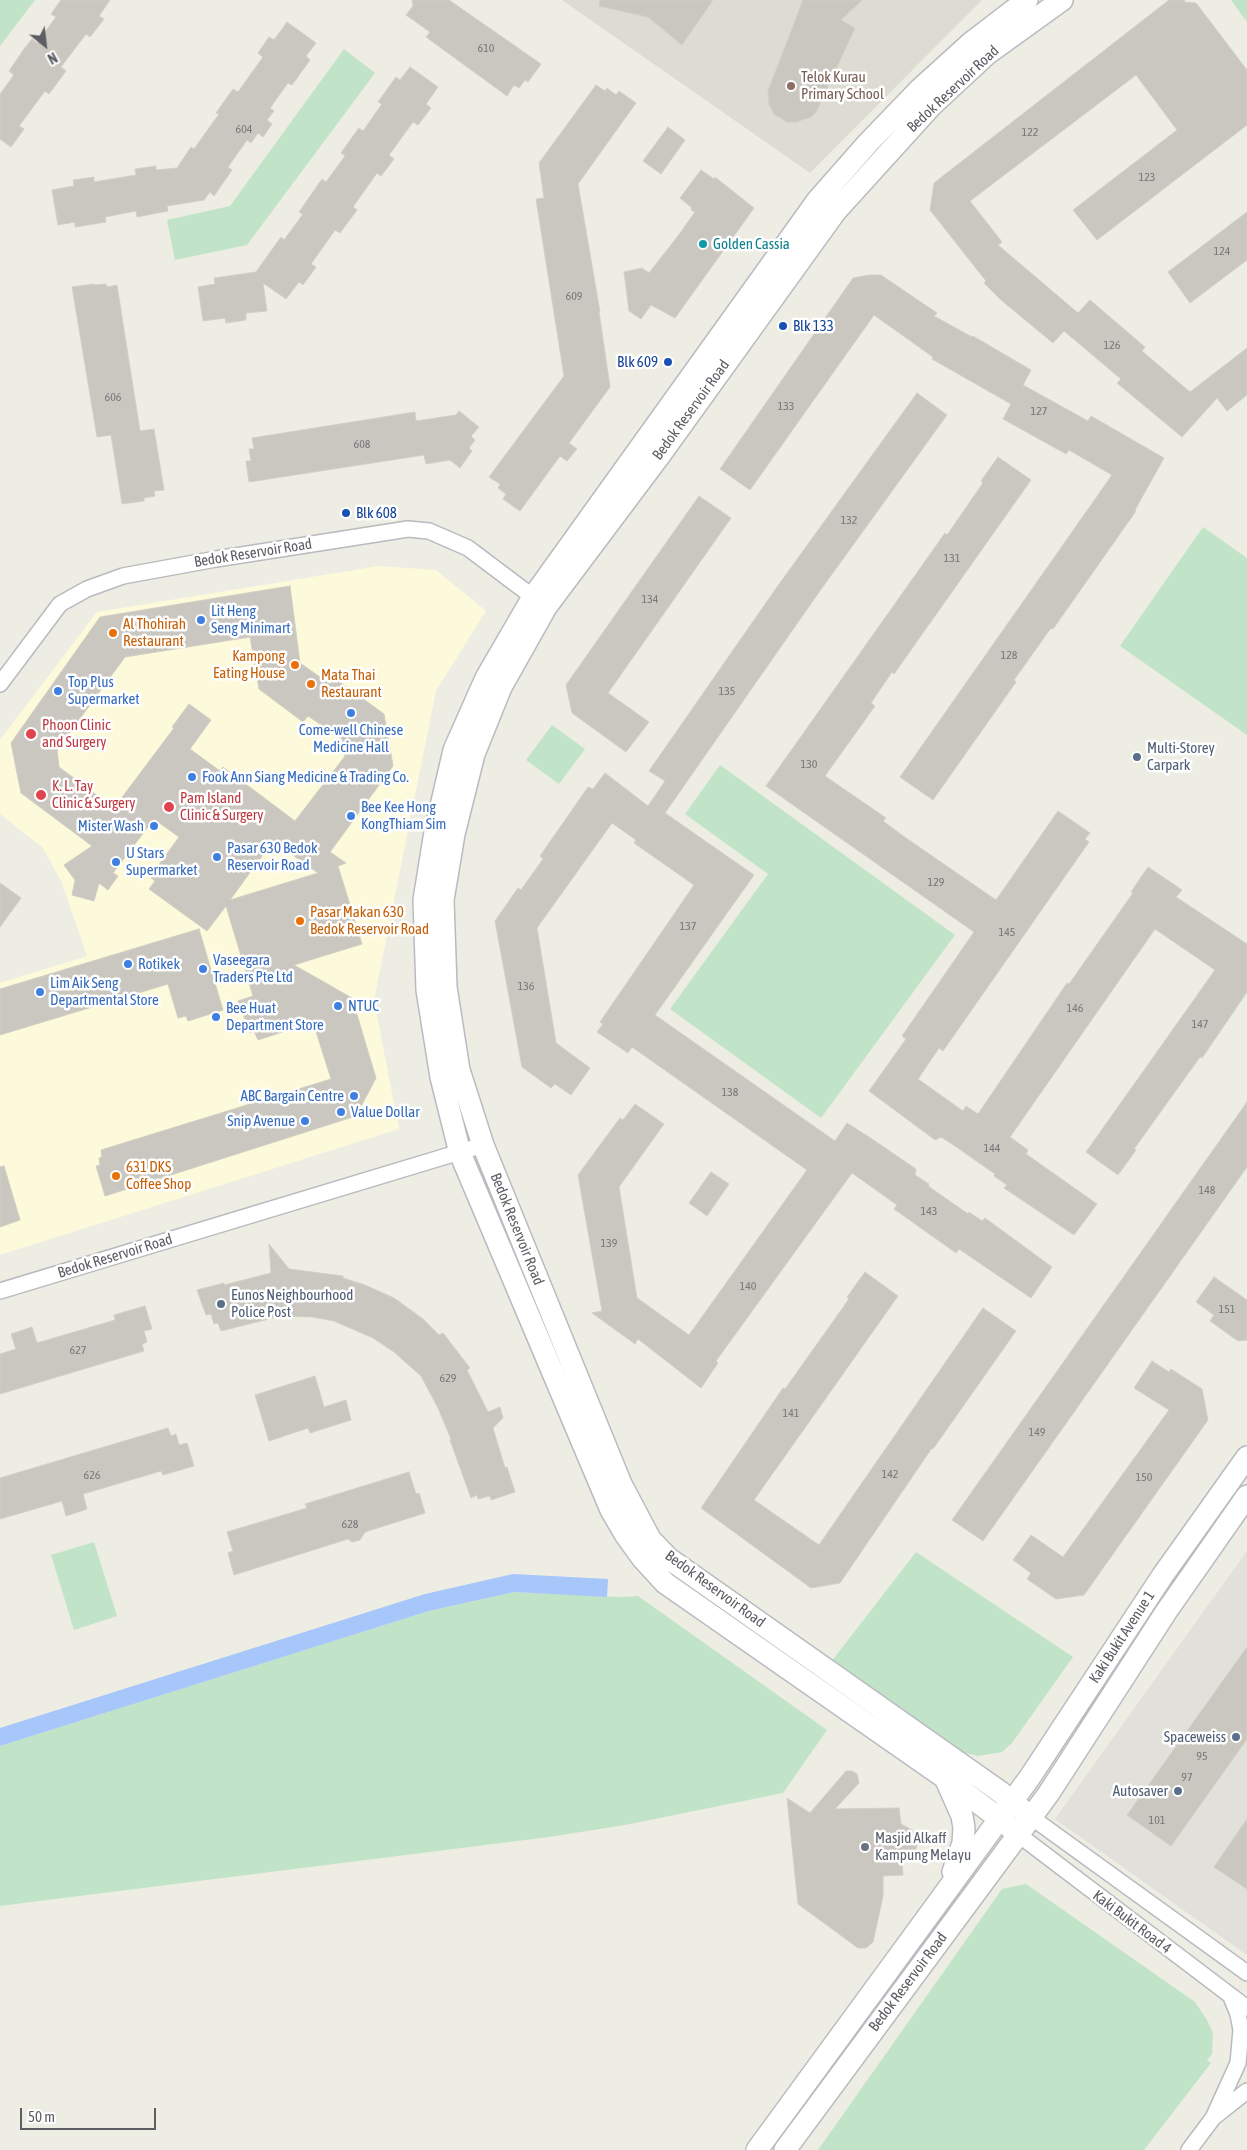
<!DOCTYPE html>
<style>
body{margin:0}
#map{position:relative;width:1247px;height:2150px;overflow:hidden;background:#edede3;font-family:"Asap Condensed",sans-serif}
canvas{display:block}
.north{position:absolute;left:20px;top:20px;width:50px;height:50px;-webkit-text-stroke:4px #fff;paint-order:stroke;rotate:151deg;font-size:14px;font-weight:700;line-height:20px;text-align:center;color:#5c5e63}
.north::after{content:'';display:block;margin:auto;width:18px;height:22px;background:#5c5e63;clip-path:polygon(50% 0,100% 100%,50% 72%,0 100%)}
.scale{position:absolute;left:20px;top:2108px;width:136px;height:22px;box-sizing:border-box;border:2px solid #5c5e63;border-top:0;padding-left:6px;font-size:15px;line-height:18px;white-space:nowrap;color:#5c5e63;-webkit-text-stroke:4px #fff;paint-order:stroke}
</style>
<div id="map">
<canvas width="1247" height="2150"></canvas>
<div class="north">N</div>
<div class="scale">50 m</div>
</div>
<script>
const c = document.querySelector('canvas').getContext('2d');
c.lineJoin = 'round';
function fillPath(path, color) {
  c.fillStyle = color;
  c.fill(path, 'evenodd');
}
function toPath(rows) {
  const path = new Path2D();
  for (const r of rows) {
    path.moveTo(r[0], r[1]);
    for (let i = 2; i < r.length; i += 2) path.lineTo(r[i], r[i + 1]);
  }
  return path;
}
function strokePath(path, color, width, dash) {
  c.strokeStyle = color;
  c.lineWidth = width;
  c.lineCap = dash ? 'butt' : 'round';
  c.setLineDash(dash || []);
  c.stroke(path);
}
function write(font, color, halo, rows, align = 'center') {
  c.font = font + ' "Asap Condensed",sans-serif';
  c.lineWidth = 5;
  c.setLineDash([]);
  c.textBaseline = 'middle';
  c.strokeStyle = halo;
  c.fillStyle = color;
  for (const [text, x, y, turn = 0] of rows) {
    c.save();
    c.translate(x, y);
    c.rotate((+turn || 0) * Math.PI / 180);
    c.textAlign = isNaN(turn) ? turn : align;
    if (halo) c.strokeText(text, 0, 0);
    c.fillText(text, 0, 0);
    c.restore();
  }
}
const commercial = toPath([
 [379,566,436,570,486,611,436,691,374,1000,399,1129,0,1255,0,983,87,956,62,883,43,848,0,814,0,740,97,612]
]);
const industrial = toPath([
 [1247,1551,1247,1955,1055,1819]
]);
const education = toPath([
 [562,0,982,0,810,173]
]);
const green = toPath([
 [0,0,35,0,0,46],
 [1231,0,1247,0,1247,22],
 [344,49,375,73,247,245,175,260,167,220,230,206],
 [1203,527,1247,558,1247,735,1120,646],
 [552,725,585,749,559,784,526,760],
 [720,765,955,935,821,1118,670,1009,768,874,685,814],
 [94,1542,117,1616,74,1630,51,1555],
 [916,1552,1073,1657,1012,1743,1002,1752,978,1756,965,1753,831,1662],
 [514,1592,622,1597,638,1596,827,1730,783,1793,625,1825,549,1837,0,1906,0,1746,429,1611],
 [1026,1884,1195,2002,1207,2020,1213,2033,1212,2054,1207,2060,1211,2063,1144,2150,818,2150,1002,1889]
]);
const water = toPath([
 [513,1574,608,1579,607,1597,514,1592,429,1611,0,1746,0,1728,425,1594]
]);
const building = toPath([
 [61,0,110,0,99,16,104,19,90,37,86,34,61,67,66,71,49,94,45,91,19,126,24,129,11,147,0,139,0,94,14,75,9,71,24,49,32,39,37,43,56,17,51,14,61,0],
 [412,0,449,0,541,64,528,82,525,80,519,88,514,85,507,96,426,37,430,32,406,15,413,6,412,0],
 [600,0,713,0,682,45,648,17,599,6,600,0],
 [803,0,862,0,841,20,855,28,816,112,811,117,796,122,787,122,774,114,769,104,768,91,803,0],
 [1169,0,1185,0,1184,2,1196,3,1247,70,1247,125,1097,240,1073,210,1177,130,1136,75,970,201,1002,242,998,245,1078,313,1090,300,1145,347,1142,351,1190,392,1247,348,1247,395,1227,411,1217,398,1182,437,1117,383,1121,379,1064,331,1053,343,1001,300,984,283,986,281,930,210,934,183,1169,0],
 [287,22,316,43,306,56,310,60,292,85,288,83,270,108,274,111,267,120,272,124,263,137,258,133,251,143,247,140,228,167,232,170,214,196,210,192,204,200,167,206,168,211,137,217,136,211,105,217,106,222,75,227,75,222,58,225,52,190,74,186,73,180,94,177,94,182,136,175,135,169,156,166,156,170,177,168,191,147,194,149,219,114,216,113,233,89,238,92,263,57,258,53,269,37,274,40,287,22],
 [410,67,438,87,426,104,431,108,418,125,413,122,389,155,394,159,381,176,377,173,353,207,357,210,340,233,335,230,311,264,316,267,303,285,299,282,286,299,263,283,267,311,246,313,246,320,226,323,225,318,203,321,198,287,215,284,214,278,256,272,281,237,284,240,303,214,299,212,322,179,326,182,345,156,341,153,353,136,359,128,363,131,382,104,378,102,396,77,400,80,410,67],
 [596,85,605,91,607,88,616,95,619,91,636,103,578,184,600,312,599,312,610,387,569,443,577,449,567,461,560,456,520,511,503,499,506,494,498,488,500,484,489,477,564,376,536,199,544,198,539,163,596,85],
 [668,127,685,140,661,174,643,161,668,127],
 [701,170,714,179,715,177,754,208,675,318,651,305,641,319,629,311,624,272,642,268,649,273,678,236,695,212,691,210,692,208,680,198,701,170],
 [1247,212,1247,260,1190,303,1168,272,1247,212],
 [869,275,881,275,937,313,934,316,972,337,973,336,1031,370,1023,385,1088,421,1091,416,1164,458,1135,510,1136,511,1053,629,1051,628,1014,680,1016,682,933,800,900,777,1112,475,1069,450,1066,454,1003,419,1011,404,932,359,933,357,874,315,750,490,720,469,853,278,869,275],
 [94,284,94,285,106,284,107,287,117,285,140,431,154,429,164,490,154,491,155,496,144,498,144,501,122,504,111,435,97,437,72,287,94,284],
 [917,393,947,415,817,595,665,813,754,875,655,1015,835,1141,847,1123,869,1137,916,1169,915,1175,929,1184,928,1186,968,1214,969,1212,982,1221,985,1218,1052,1267,1031,1298,959,1249,956,1253,894,1209,897,1205,852,1173,716,1361,718,1363,701,1388,638,1339,635,1344,592,1313,602,1311,578,1175,620,1118,623,1120,635,1104,664,1124,619,1187,637,1298,689,1335,807,1170,632,1047,628,1053,597,1032,603,1024,600,1022,694,885,634,843,636,840,612,823,537,928,556,1043,590,1068,571,1095,555,1084,551,1088,522,1067,495,921,518,888,521,890,543,859,540,856,588,787,593,789,605,773,648,806,665,781,649,771,777,587,917,393],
 [459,411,479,427,471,436,475,440,469,448,472,451,460,468,450,460,426,464,424,455,249,482,246,461,251,461,249,449,254,449,252,438,415,412,416,421,456,415,459,411],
 [998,457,1031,480,894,674,892,672,871,703,875,706,825,776,886,818,883,821,906,838,996,900,1058,811,1090,833,1085,839,1089,842,943,1051,939,1048,918,1079,963,1111,966,1106,978,1114,1067,983,1069,984,1133,893,1131,892,1148,867,1182,890,1176,897,1247,944,1247,992,1202,1058,1200,1057,1134,1149,1136,1150,1118,1175,1086,1152,1215,970,1155,929,1010,1137,1028,1150,1026,1154,1097,1204,1074,1235,1004,1188,1007,1185,994,1176,995,1174,955,1146,941,1137,935,1140,869,1091,906,1039,902,1036,974,932,766,786,945,533,947,535,983,483,981,481,998,457],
 [699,496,731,518,608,693,649,722,626,752,572,713,566,685,699,496],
 [290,586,300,663,330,684,334,678,384,714,393,766,330,852,346,863,338,866,362,944,294,965,352,998,376,1078,356,1116,105,1196,96,1166,100,1165,99,1158,102,1157,101,1150,331,1079,313,1022,258,1040,254,1031,250,1033,238,1001,253,996,226,906,207,931,149,889,155,881,150,877,179,837,154,819,113,873,118,876,108,890,99,883,94,901,72,895,75,880,64,865,92,846,21,793,11,743,100,617,290,586],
 [250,637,259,689,303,722,308,716,342,739,345,756,295,821,223,767,220,771,190,749,211,720,189,704,172,727,174,728,114,808,59,767,57,750,125,657,250,637],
 [273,841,318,873,230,900,273,841],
 [0,883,21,898,0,927,0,883],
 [199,929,223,1010,188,1021,186,1016,178,1018,168,984,0,1035,0,989,199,929],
 [1247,1102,1247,1167,983,1541,952,1520,1247,1102],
 [4,1166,20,1220,0,1227,0,1167,4,1166],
 [711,1172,729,1184,707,1216,689,1203,711,1172],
 [269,1244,289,1269,343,1276,343,1278,365,1285,394,1298,423,1319,439,1335,443,1333,470,1368,467,1370,488,1412,500,1407,503,1418,493,1428,505,1468,507,1467,515,1492,491,1500,490,1496,478,1499,477,1495,471,1498,450,1440,451,1439,438,1408,421,1376,394,1352,373,1338,334,1321,312,1317,281,1316,221,1331,218,1323,214,1324,211,1314,206,1315,197,1290,224,1283,224,1285,271,1273,269,1244],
 [865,1272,898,1296,754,1500,819,1545,983,1308,1016,1331,933,1449,932,1448,840,1583,811,1588,701,1508,783,1388,785,1389,849,1299,847,1297,865,1272],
 [1214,1277,1247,1300,1247,1340,1238,1341,1210,1321,1214,1315,1196,1302,1214,1277],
 [145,1306,152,1329,144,1331,147,1342,142,1344,144,1351,0,1394,0,1354,16,1349,11,1334,32,1327,37,1343,115,1320,114,1315,145,1306],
 [1152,1361,1169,1372,1171,1369,1202,1389,1208,1420,1084,1595,1056,1599,1027,1579,1031,1573,1013,1560,1031,1535,1063,1557,1169,1410,1134,1388,1152,1361],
 [315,1376,324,1407,346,1400,351,1420,310,1433,308,1428,269,1441,255,1395,315,1376],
 [168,1428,171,1436,176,1434,179,1445,187,1443,194,1466,163,1475,161,1471,83,1494,87,1509,66,1516,62,1501,0,1519,0,1478,168,1428],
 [409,1472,416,1494,419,1493,425,1513,365,1532,360,1540,352,1542,348,1539,234,1575,228,1553,233,1551,227,1532,307,1508,305,1504,409,1472],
 [1247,1647,1247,1739,1171,1846,1127,1815,1247,1647],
 [846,1771,852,1771,857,1774,859,1783,835,1809,899,1808,901,1824,912,1830,918,1841,915,1852,902,1862,903,1875,883,1876,883,1896,873,1942,866,1948,858,1948,798,1904,787,1798,810,1813,846,1771],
 [1247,1819,1247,1889,1214,1867,1247,1819]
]);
const minor = toPath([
 [0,684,60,604,87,589,123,576,216,559,408,529,429,531,468,548,541,603],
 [0,1291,483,1145],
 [1031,1817,1247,1973],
 [1019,1835,1247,2008],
 [1214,2117,1247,2091],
 [1189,2150,1213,2118,1238,2063,1241,2030,1238,2014,1231,1997]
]);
const secondary = toPath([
 [946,1780,962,1816,964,1828,963,1843,953,1872],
 [1031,1817,999,1791,668,1558,650,1539,621,1484,483,1145,459,1070,446,987,443,900,454,834,474,754,501,687,546,607,660,455,835,212,932,105,987,54,1062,0],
 [1019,1835,1000,1819,945,1778,665,1583,643,1559,625,1534,611,1510,460,1153,441,1077,427,990,424,900,435,832,454,750,486,678,533,597,817,201,868,143,919,90,972,42,1027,0],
 [757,2150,1030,1777,1163,1575,1247,1457],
 [785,2150,1049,1793,1166,1612,1247,1496]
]);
const markers = [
 [791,86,5,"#8d6e63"],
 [703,244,5,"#0f9aa8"],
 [783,326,5,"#1a4fb4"],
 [668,362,5,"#1a4fb4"],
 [346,513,5,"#1a4fb4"],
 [201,620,5,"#3f7fe0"],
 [113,633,5,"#e8710a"],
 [295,665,5,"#e8710a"],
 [311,684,5,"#e8710a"],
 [58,691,5,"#3f7fe0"],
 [351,713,5,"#3f7fe0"],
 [31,734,6,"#e0444e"],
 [1137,757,5,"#5c6f8a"],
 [192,777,5,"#3f7fe0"],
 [41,795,6,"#e0444e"],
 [169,807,6,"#e0444e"],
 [351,816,5,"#3f7fe0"],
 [154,826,5,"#3f7fe0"],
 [217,857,5,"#3f7fe0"],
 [116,862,5,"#3f7fe0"],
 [300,921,5,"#e8710a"],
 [128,964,5,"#3f7fe0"],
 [203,969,5,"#3f7fe0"],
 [40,992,5,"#3f7fe0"],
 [338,1006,5,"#3f7fe0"],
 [216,1017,5,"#3f7fe0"],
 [354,1096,5,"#3f7fe0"],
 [341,1112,5,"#3f7fe0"],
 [305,1121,5,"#3f7fe0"],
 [116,1176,5,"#e8710a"],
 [221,1304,5,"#5c6f8a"],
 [1236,1737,5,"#5c6f8a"],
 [1178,1791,5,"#5c6f8a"],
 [865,1847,5,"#6b7280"]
];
const numberNames = [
 ["610",486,48],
 ["604",244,129],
 ["122",1030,132],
 ["123",1147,177],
 ["124",1222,251],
 ["609",574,296],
 ["126",1112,345],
 ["606",113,397],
 ["133",786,406],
 ["127",1039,411],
 ["608",362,444],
 ["132",849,520],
 ["131",952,558],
 ["134",650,599],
 ["128",1009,655],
 ["135",727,691],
 ["130",809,764],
 ["129",936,882],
 ["137",688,926],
 ["145",1007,932],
 ["136",526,986],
 ["146",1075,1008],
 ["147",1200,1024],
 ["138",730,1092],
 ["144",992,1148],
 ["148",1207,1190],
 ["143",929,1211],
 ["139",609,1243],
 ["140",748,1286],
 ["151",1227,1309],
 ["627",78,1350],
 ["629",448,1378],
 ["141",791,1413],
 ["149",1037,1432],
 ["142",890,1474],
 ["626",92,1475],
 ["150",1144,1477],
 ["628",350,1524],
 ["95",1202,1756],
 ["97",1187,1777],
 ["101",1157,1820]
];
const educationNames = [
 ["Telok Kurau",801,77],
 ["Primary School",801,94]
];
const streetNames = [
 ["Bedok Reservoir Road",953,89,-43],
 ["Bedok Reservoir Road",691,410,-54],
 ["Bedok Reservoir Road",253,553,-9],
 ["Bedok Reservoir Road",517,1229,68],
 ["Bedok Reservoir Road",115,1256,-17],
 ["Bedok Reservoir Road",715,1589,36],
 ["Kaki Bukit Avenue 1",1122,1637,-57],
 ["Kaki Bukit Road 4",1132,1922,37],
 ["Bedok Reservoir Road",908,1982,-53]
];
const cultureNames = [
 ["Golden Cassia",713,244]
];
const transitNames = [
 ["Blk 133",793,326],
 ["Blk 609",658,362,"right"],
 ["Blk 608",356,513]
];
const shopNames = [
 ["Lit Heng",211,611],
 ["Seng Minimart",211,628],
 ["Top Plus",68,682],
 ["Supermarket",68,699],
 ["Come-well Chinese",351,730,"center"],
 ["Medicine Hall",351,747,"center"],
 ["Fook Ann Siang Medicine & Trading Co.",202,777],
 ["Bee Kee Hong",361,807],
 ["KongThiam Sim",361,824],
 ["Mister Wash",144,826,"right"],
 ["Pasar 630 Bedok",227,848],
 ["Reservoir Road",227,865],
 ["U Stars",126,853],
 ["Supermarket",126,870],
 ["Vaseegara",213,960],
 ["Traders Pte Ltd",213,977],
 ["Rotikek",138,964],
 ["Lim Aik Seng",50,983],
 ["Departmental Store",50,1000],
 ["NTUC",348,1006],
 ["Bee Huat",226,1008],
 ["Department Store",226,1025],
 ["ABC Bargain Centre",344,1096,"right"],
 ["Value Dollar",351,1112],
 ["Snip Avenue",295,1121,"right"]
];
const foodNames = [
 ["Al Thohirah",123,624],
 ["Restaurant",123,641],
 ["Kampong",285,656,"right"],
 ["Eating House",285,673,"right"],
 ["Mata Thai",321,675],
 ["Restaurant",321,692],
 ["Pasar Makan 630",310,912],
 ["Bedok Reservoir Road",310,929],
 ["631 DKS",126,1167],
 ["Coffee Shop",126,1184]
];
const healthNames = [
 ["Phoon Clinic",42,725],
 ["and Surgery",42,742],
 ["K. L. Tay",52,786],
 ["Clinic & Surgery",52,803],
 ["Pam Island",180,798],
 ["Clinic & Surgery",180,815]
];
const serviceNames = [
 ["Multi-Storey",1147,748],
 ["Carpark",1147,765],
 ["Eunos Neighbourhood",231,1295],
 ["Police Post",231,1312],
 ["Spaceweiss",1226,1737,"right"],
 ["Autosaver",1168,1791,"right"]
];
const worshipNames = [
 ["Masjid Alkaff",875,1838],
 ["Kampung Melayu",875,1855]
];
fillPath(commercial, '#fcfada');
fillPath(industrial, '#e1e0db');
fillPath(education, '#dddcd2');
fillPath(green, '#c1e4c8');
fillPath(water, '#a7c6fa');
fillPath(building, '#c9c7c0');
strokePath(building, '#d2d0c2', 1);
strokePath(minor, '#b9babf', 18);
strokePath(secondary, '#b9bbc1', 24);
strokePath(minor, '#fff', 15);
strokePath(secondary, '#fff', 21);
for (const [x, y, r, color] of markers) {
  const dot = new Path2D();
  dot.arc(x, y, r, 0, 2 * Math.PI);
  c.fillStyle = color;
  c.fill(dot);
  strokePath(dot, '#fff', 2);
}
write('12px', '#77787a', null, numberNames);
write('15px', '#785e54', '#fff', educationNames, 'left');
write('15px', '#5c5e63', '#fff', streetNames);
write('15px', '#0d838f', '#fff', cultureNames, 'left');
write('15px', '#164399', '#fff', transitNames, 'left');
write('15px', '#366cbe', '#fff', shopNames, 'left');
write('15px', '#c56008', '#fff', foodNames, 'left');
write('15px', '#be3a42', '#fff', healthNames, 'left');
write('15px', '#4e5e75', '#fff', serviceNames, 'left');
write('15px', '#5b616d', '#fff', worshipNames, 'left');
</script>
